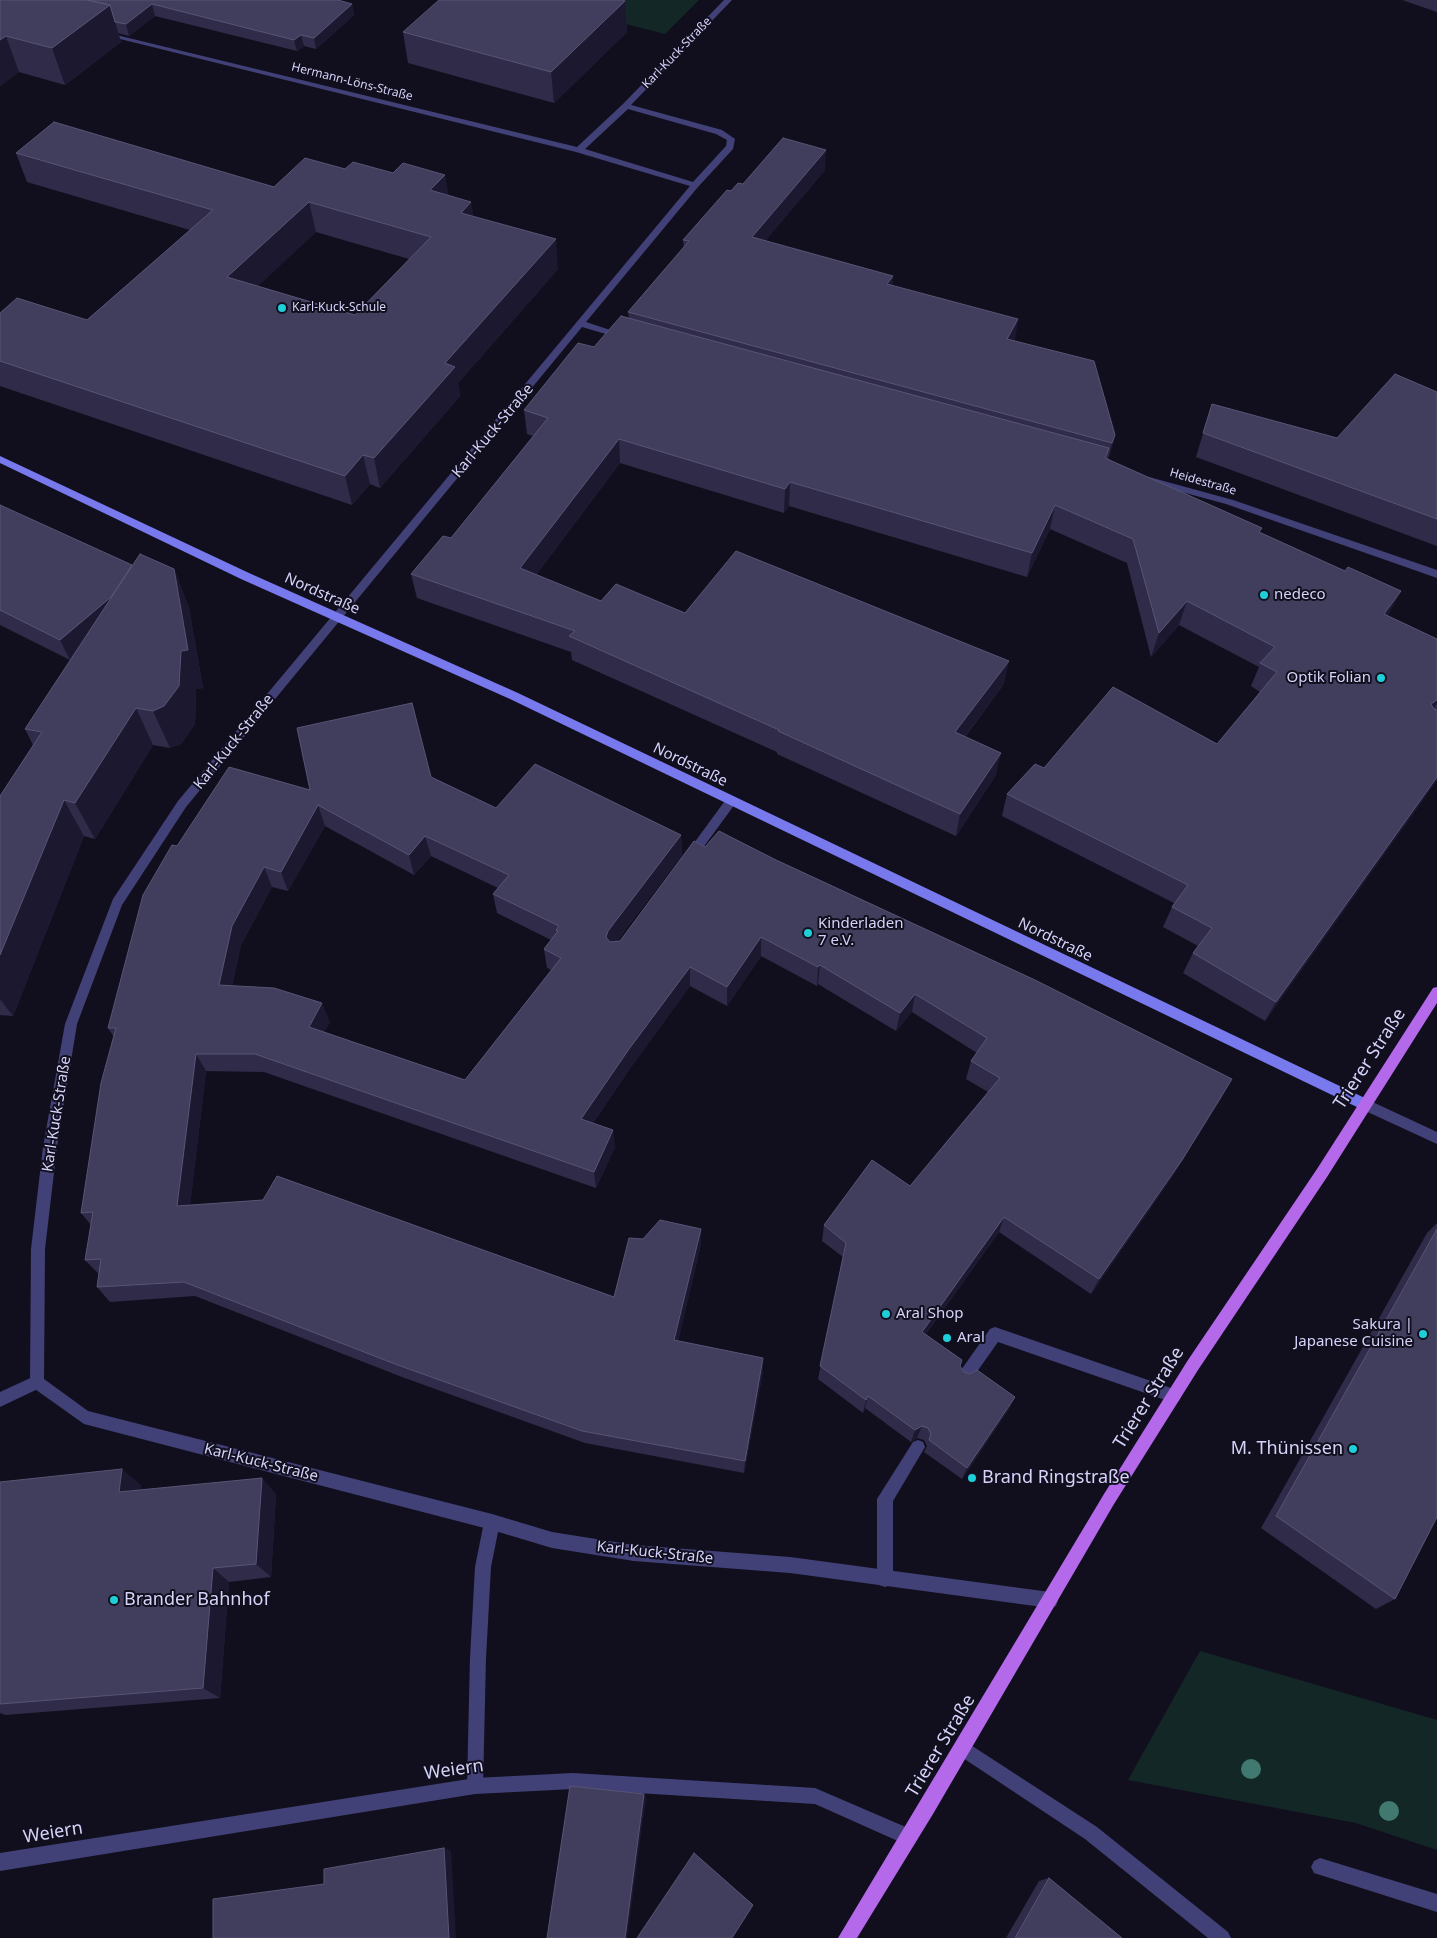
<!DOCTYPE html>
<meta charset="utf-8">
<style>
body{margin:0}
canvas{display:block;background:#110f1e}
</style>
<canvas width="1437" height="1938"></canvas>
<script>
const c = document.querySelector('canvas').getContext('2d');
c.lineJoin = 'round';
function fillPath(path, color) {
  c.fillStyle = color;
  c.fill(path, 'evenodd');
}
function toPath(rows) {
  const path = new Path2D();
  for (const r of rows) {
    path.moveTo(r[0], r[1]);
    for (let i = 2; i < r.length; i += 2) path.lineTo(r[i], r[i + 1]);
  }
  return path;
}
function strokePath(path, color, width, dash) {
  c.strokeStyle = color;
  c.lineWidth = width;
  c.lineCap = dash ? 'butt' : 'round';
  c.setLineDash(dash || []);
  c.stroke(path);
}
function write(font, color, halo, rows, align = 'center') {
  c.font = font + ' "Noto Sans",sans-serif';
  c.lineWidth = 4;
  c.setLineDash([]);
  c.textBaseline = 'middle';
  c.strokeStyle = halo;
  c.fillStyle = color;
  for (const [text, x, y, turn = 0] of rows) {
    c.save();
    c.translate(x, y);
    c.rotate((+turn || 0) * Math.PI / 180);
    c.textAlign = isNaN(turn) ? turn : align;
    if (halo) c.strokeText(text, 0, 0);
    c.fillText(text, 0, 0);
    c.restore();
  }
}
const green = toPath([
 [607,0,699,0,665,34,591,15],
 [1200,1651,1437,1720,1437,1850,1356,1823,1128,1780]
]);
const lane = toPath([
 [731,796,735,798,737,801,735,804,694,860,686,860,684,857,686,854,727,798,731,796],
 [995,1327,1174,1389,1179,1391,1181,1396,1179,1401,1174,1403,998,1342,969,1383,964,1385,959,1383,957,1378,959,1373,990,1329,995,1327],
 [37,1375,42,1377,44,1382,42,1387,0,1407,0,1392,37,1375],
 [918,1440,923,1442,925,1447,893,1501,893,1579,891,1585,885,1587,879,1585,877,1579,877,1499,913,1442,918,1440],
 [492,1514,497,1517,500,1522,491,1567,486,1658,483,1786,481,1792,475,1794,469,1792,467,1786,470,1658,475,1567,484,1522,487,1517,492,1514],
 [963,1740,1097,1827,1228,1932,1231,1938,1208,1938,1085,1839,957,1754,955,1748,957,1742,963,1740],
 [1320,1858,1437,1894,1437,1912,1314,1873,1311,1867,1314,1861,1320,1858]
]);
const street = toPath([
 [724,0,732,0,631,105,722,130,735,139,733,149,698,187,586,322,628,336,623,339,582,327,186,807,122,905,77,1024,57,1147,45,1249,44,1379,88,1411,492,1514,552,1532,634,1545,790,1557,1050,1592,1056,1594,1058,1600,1056,1606,1050,1608,790,1573,634,1561,552,1548,492,1530,84,1424,32,1387,30,1382,31,1249,43,1147,65,1024,113,899,178,801,690,186,576,152,100,34,104,32,577,147,623,104,724,0],
 [628,109,716,134,727,140,726,146,693,182,585,149,628,109],
 [1149,477,1233,500,1437,570,1437,578,1226,504,1145,482,1144,480,1149,477],
 [1364,1098,1437,1132,1437,1144,1359,1108,1357,1104,1359,1100,1364,1098],
 [573,1773,815,1788,915,1831,918,1837,915,1843,909,1846,815,1804,573,1789,475,1794,0,1871,0,1853,475,1778,573,1773]
]);
const secondary = toPath([
 [0,456,249,573,518,693,1369,1100,1371,1104,1369,1108,1364,1110,1359,1108,510,699,241,579,0,463,0,456]
]);
const primary = toPath([
 [1437,987,1437,1003,1327,1177,1198,1370,1114,1504,933,1814,857,1938,838,1938,1104,1494,1188,1360,1317,1169,1433,988,1437,987]
]);
const trees = [
 [1251,1769],
 [1389,1811]
];
const wall = toPath([
 [0,0,352,4,354,15,316,49,304,46,297,51,155,16,129,36,118,33,121,42,65,85,19,72,0,86],
 [1402,0,1437,0,1437,12],
 [625,1,627,32,554,103,408,63,403,32],
 [16,153,274,187,345,169,393,173,445,175,448,196,473,217,558,269,458,383,460,396,380,488,370,484,352,505,0,386,0,313,87,320,190,230,27,182],
 [316,232,409,259,355,315,257,286],
 [825,170,765,241,893,276,892,286,1015,340,1014,341,1115,435,1108,459,1260,533,1388,616,1437,639,1437,780,1265,1021,1183,973,1193,953,1198,946,1163,927,1172,907,1174,903,1002,816,1007,794,1044,768,1217,744,1260,692,1251,686,1259,667,1179,625,1151,657,1127,563,1050,529,1027,577,789,506,784,513,620,463,536,575,601,601,685,613,1004,684,965,737,996,775,956,836,777,754,777,752,572,660,571,652,417,598,411,574,451,538,533,436,527,434,524,410,594,347,629,318,628,312,684,248,683,240,731,191,743,184],
 [1437,392,1437,546,1196,457,1212,404,1337,438],
 [0,505,132,565,174,569,189,608,203,688,196,689,195,724,181,744,170,748,153,745,95,839,84,836,13,1016,0,1015,0,796,33,745,25,729,71,659,70,660,0,625],
 [431,777,496,808,681,835,682,855,617,941,620,941,694,841,1222,1097,1172,1177,1091,1294,999,1232,926,1334,960,1366,964,1372,1015,1397,1009,1409,962,1479,924,1452,927,1446,924,1440,917,1438,911,1442,865,1408,863,1413,818,1379,843,1257,822,1241,824,1225,910,1186,988,1092,966,1079,971,1061,977,1053,912,1012,896,1031,818,984,817,986,761,956,727,1006,690,986,631,1067,593,1123,615,1147,596,1188,264,1072,206,1071,190,1205,614,1297,643,1239,701,1229,701,1244,678,1341,763,1371,744,1473,585,1443,402,1377,195,1296,110,1302,97,1287,99,1274,85,1260,91,1225,81,1213,114,1037,108,1028,177,846,310,790],
 [325,826,414,875,431,856,498,888,493,894,497,913,551,940,544,949,547,968,551,970,465,1080,324,1032,330,1022,232,986,241,945,272,887,288,891],
 [1437,1223,1437,1517,1395,1599,1376,1609,1261,1528,1427,1233],
 [0,1482,141,1485,140,1490,276,1494,271,1577,229,1582,220,1698,5,1715,0,1713],
 [1049,1878,1122,1938,1006,1938,1039,1881]
]);
const shadedWall = toPath([
 [625,1,627,32,554,103,551,72],
 [152,4,155,16,129,36,126,24],
 [352,4,354,15,316,49,314,38],
 [110,5,121,42,65,85,52,48],
 [301,35,304,46,297,51,294,40],
 [6,36,19,72,0,86,0,40],
 [826,150,825,170,751,258,752,237],
 [445,175,450,205,430,190],
 [309,202,316,232,236,307,227,277],
 [471,202,476,232,461,213],
 [556,239,558,269,458,383,460,396,380,488,374,458,445,363],
 [893,276,891,297,887,284],
 [1018,319,1015,340,1003,359,1007,339],
 [1115,435,1110,455,1107,463,1112,443],
 [619,439,620,463,523,592,520,568],
 [363,455,370,484,352,505,345,476],
 [790,482,789,506,784,513,785,489],
 [1055,505,1050,529,1027,577,1032,553],
 [174,569,189,608,203,688,196,689,195,724,181,744,170,748,153,711],
 [143,571,151,591,70,660,60,640],
 [1401,591,1389,614,1373,637,1384,614],
 [1187,601,1179,625,1151,657,1159,633],
 [1009,661,1004,684,951,755,955,732],
 [1437,700,1437,703,1427,721,1431,704],
 [136,708,153,745,95,839,75,803],
 [1001,753,996,775,956,836,960,814],
 [1437,777,1437,780,1265,1021,1276,1002],
 [64,800,84,836,13,1016,0,999,0,955],
 [318,805,325,826,288,891,281,872],
 [681,835,682,855,610,950,606,937,608,931],
 [425,836,431,856,414,875,409,855],
 [264,867,272,887,241,945,228,1004,219,985,232,926],
 [761,937,761,956,727,1006,727,987],
 [820,965,818,984,817,986,818,967],
 [690,967,690,986,631,1067,584,1136,581,1119,629,1049],
 [915,994,912,1012,896,1031,900,1013],
 [322,1003,330,1022,317,1045,309,1027],
 [196,1054,206,1071,188,1222,177,1206],
 [1232,1079,1222,1097,1172,1177,1091,1294,1099,1279],
 [613,1130,615,1147,596,1188,594,1172],
 [1004,1217,999,1232,918,1345,922,1332],
 [701,1229,701,1244,675,1354,674,1340],
 [763,1358,763,1371,744,1473,745,1461],
 [868,1396,865,1408,863,1413,866,1400],
 [1015,1397,1009,1409,962,1479,967,1468],
 [922,1426,917,1438,911,1442,915,1430],
 [122,1469,141,1485,138,1507,119,1492],
 [262,1478,276,1494,271,1577,256,1564],
 [213,1568,229,1582,220,1698,203,1688],
 [644,1794,646,1798,627,1938,625,1938],
 [444,1848,451,1851,456,1938,449,1938]
]);
const building = toPath([
 [0,0,87,0,110,5,52,48,6,36,0,40,0,0],
 [87,0,338,0,352,4,314,38,301,35,294,40,152,4,126,24,115,22,110,5,87,0],
 [439,0,622,0,625,1,551,72,403,32,439,0],
 [54,122,274,187,305,158,345,169,353,162,393,173,403,163,445,175,430,190,471,202,461,213,556,239,445,363,455,367,374,458,363,455,345,476,0,361,0,313,17,298,87,320,213,210,16,153,54,122],
 [309,202,431,237,355,315,227,277,309,202],
 [783,138,826,150,752,237,893,276,887,284,1018,319,1007,339,1094,361,1115,435,1112,443,628,312,689,241,683,240,727,190,731,191,738,183,743,184,783,138],
 [621,316,1109,448,1105,458,1262,528,1259,532,1345,571,1348,567,1401,591,1384,614,1437,639,1437,700,1431,704,1434,709,1437,710,1437,777,1276,1002,1193,953,1212,928,1172,907,1188,885,1007,794,1035,764,1044,768,1113,687,1217,744,1277,672,1260,663,1275,647,1187,601,1159,633,1133,539,1055,505,1032,553,790,482,785,489,619,439,520,568,601,601,616,584,685,613,736,551,1009,661,955,732,1001,753,960,814,778,731,779,730,569,636,575,631,411,574,443,536,451,538,548,418,524,410,578,343,594,347,621,316],
 [1395,374,1437,392,1437,519,1203,433,1212,404,1337,438,1395,374],
 [0,505,132,565,111,597,60,640,0,610,0,505],
 [140,554,174,569,188,650,181,651,179,686,164,706,153,711,136,708,75,803,64,800,0,955,0,796,42,732,25,729,140,554],
 [412,703,431,777,496,808,535,764,681,835,608,931,606,937,610,942,620,941,694,841,705,847,719,831,774,859,1035,980,1232,1079,1182,1160,1099,1279,1004,1217,922,1332,962,1360,960,1366,964,1372,970,1374,977,1370,1015,1397,967,1468,929,1440,931,1434,928,1428,922,1426,915,1430,868,1396,866,1400,820,1366,846,1243,824,1225,872,1160,910,1186,1000,1078,971,1061,987,1038,915,994,900,1013,820,965,818,967,761,937,727,987,690,967,629,1049,581,1119,613,1130,594,1172,255,1054,196,1054,177,1206,263,1200,277,1176,614,1297,629,1238,643,1239,660,1220,701,1229,674,1340,763,1358,745,1461,582,1431,395,1364,184,1282,97,1287,101,1259,85,1260,93,1212,81,1213,101,1083,116,1028,108,1028,143,895,172,845,177,846,229,767,310,790,297,728,412,703],
 [318,805,409,855,425,836,509,875,493,894,559,926,556,930,558,931,544,949,561,958,465,1080,309,1027,322,1003,274,988,219,985,232,926,264,867,281,872,318,805],
 [1437,1229,1437,1517,1395,1599,1276,1516,1437,1229],
 [122,1469,119,1492,262,1478,256,1564,213,1568,203,1688,0,1704,0,1482,122,1469],
 [570,1786,644,1794,625,1938,547,1938,570,1786],
 [444,1848,449,1938,213,1938,213,1899,324,1884,324,1869,444,1848],
 [694,1853,753,1905,732,1938,637,1938,694,1853],
 [1049,1878,1122,1938,1015,1938,1049,1878]
]);
const markers = [
 [282,308,5,"#1eced9"],
 [1264,595,5,"#1eced9"],
 [1381,678,5,"#1eced9"],
 [808,933,5,"#1eced9"],
 [886,1314,5,"#1eced9"],
 [1423,1334,5,"#1eced9"],
 [947,1338,5,"#1eced9"],
 [1353,1449,5,"#1eced9"],
 [972,1478,5,"#1eced9"],
 [114,1600,5,"#1eced9"]
];
const farStreetnames = [
 ["Karl-Kuck-Straße",677,53,-46],
 ["Hermann-Löns-Straße",352,82,14],
 ["Heidestraße",1203,482,16]
];
const farPoinames = [
 ["Karl-Kuck-Schule",292,308]
];
const streetNames = [
 ["Karl-Kuck-Straße",493,431,-50],
 ["Nordstraße",322,594,24],
 ["Karl-Kuck-Straße",234,742,-51],
 ["Nordstraße",690,765,26],
 ["Nordstraße",1055,940,26],
 ["Karl-Kuck-Straße",57,1114,-81],
 ["Karl-Kuck-Straße",261,1463,14],
 ["Karl-Kuck-Straße",655,1553,6]
];
const poiNames = [
 ["nedeco",1274,595],
 ["Optik Folian",1371,678,"right"],
 ["Kinderladen",818,924],
 ["7 e.V.",818,941],
 ["Aral Shop",896,1314],
 ["Sakura |",1413,1325,"right"],
 ["Japanese Cuisine",1413,1342,"right"],
 ["Aral",957,1338]
];
const nearStreetnames = [
 ["Trierer Straße",1370,1059,-57],
 ["Trierer Straße",1149,1398,-58],
 ["Trierer Straße",941,1746,-59],
 ["Weiern",454,1770,-8],
 ["Weiern",53,1833,-9]
];
const nearPoinames = [
 ["M. Thünissen",1343,1449,"right"],
 ["Brand Ringstraße",982,1478],
 ["Brander Bahnhof",124,1600]
];
fillPath(green, '#132726');
fillPath(lane, '#414177');
fillPath(street, '#414177');
fillPath(secondary, '#7779ec');
fillPath(primary, '#b468ea');
c.fillStyle = '#41786f';
for (const [x, y] of trees) {
  c.beginPath();
  c.arc(x, y, 10, 0, 2 * Math.PI);
  c.fill();
}
fillPath(wall, '#2f2b49');
fillPath(shadedWall, '#1c1830');
fillPath(building, '#413d5c');
strokePath(building, '#585475', 1);
for (const [x, y, r, color] of markers) {
  const dot = new Path2D();
  dot.arc(x, y, r, 0, 2 * Math.PI);
  c.fillStyle = color;
  c.fill(dot);
  strokePath(dot, '#110f1e', 2);
}
write('12px', '#d5d3f9', '#110f1e', farStreetnames);
write('12px', '#d5d3f9', '#110f1e', farPoinames, 'left');
write('15px', '#d5d3f9', '#110f1e', streetNames);
write('15px', '#d5d3f9', '#110f1e', poiNames, 'left');
write('18px', '#d5d3f9', '#110f1e', nearStreetnames);
write('18px', '#d5d3f9', '#110f1e', nearPoinames, 'left');
</script>
